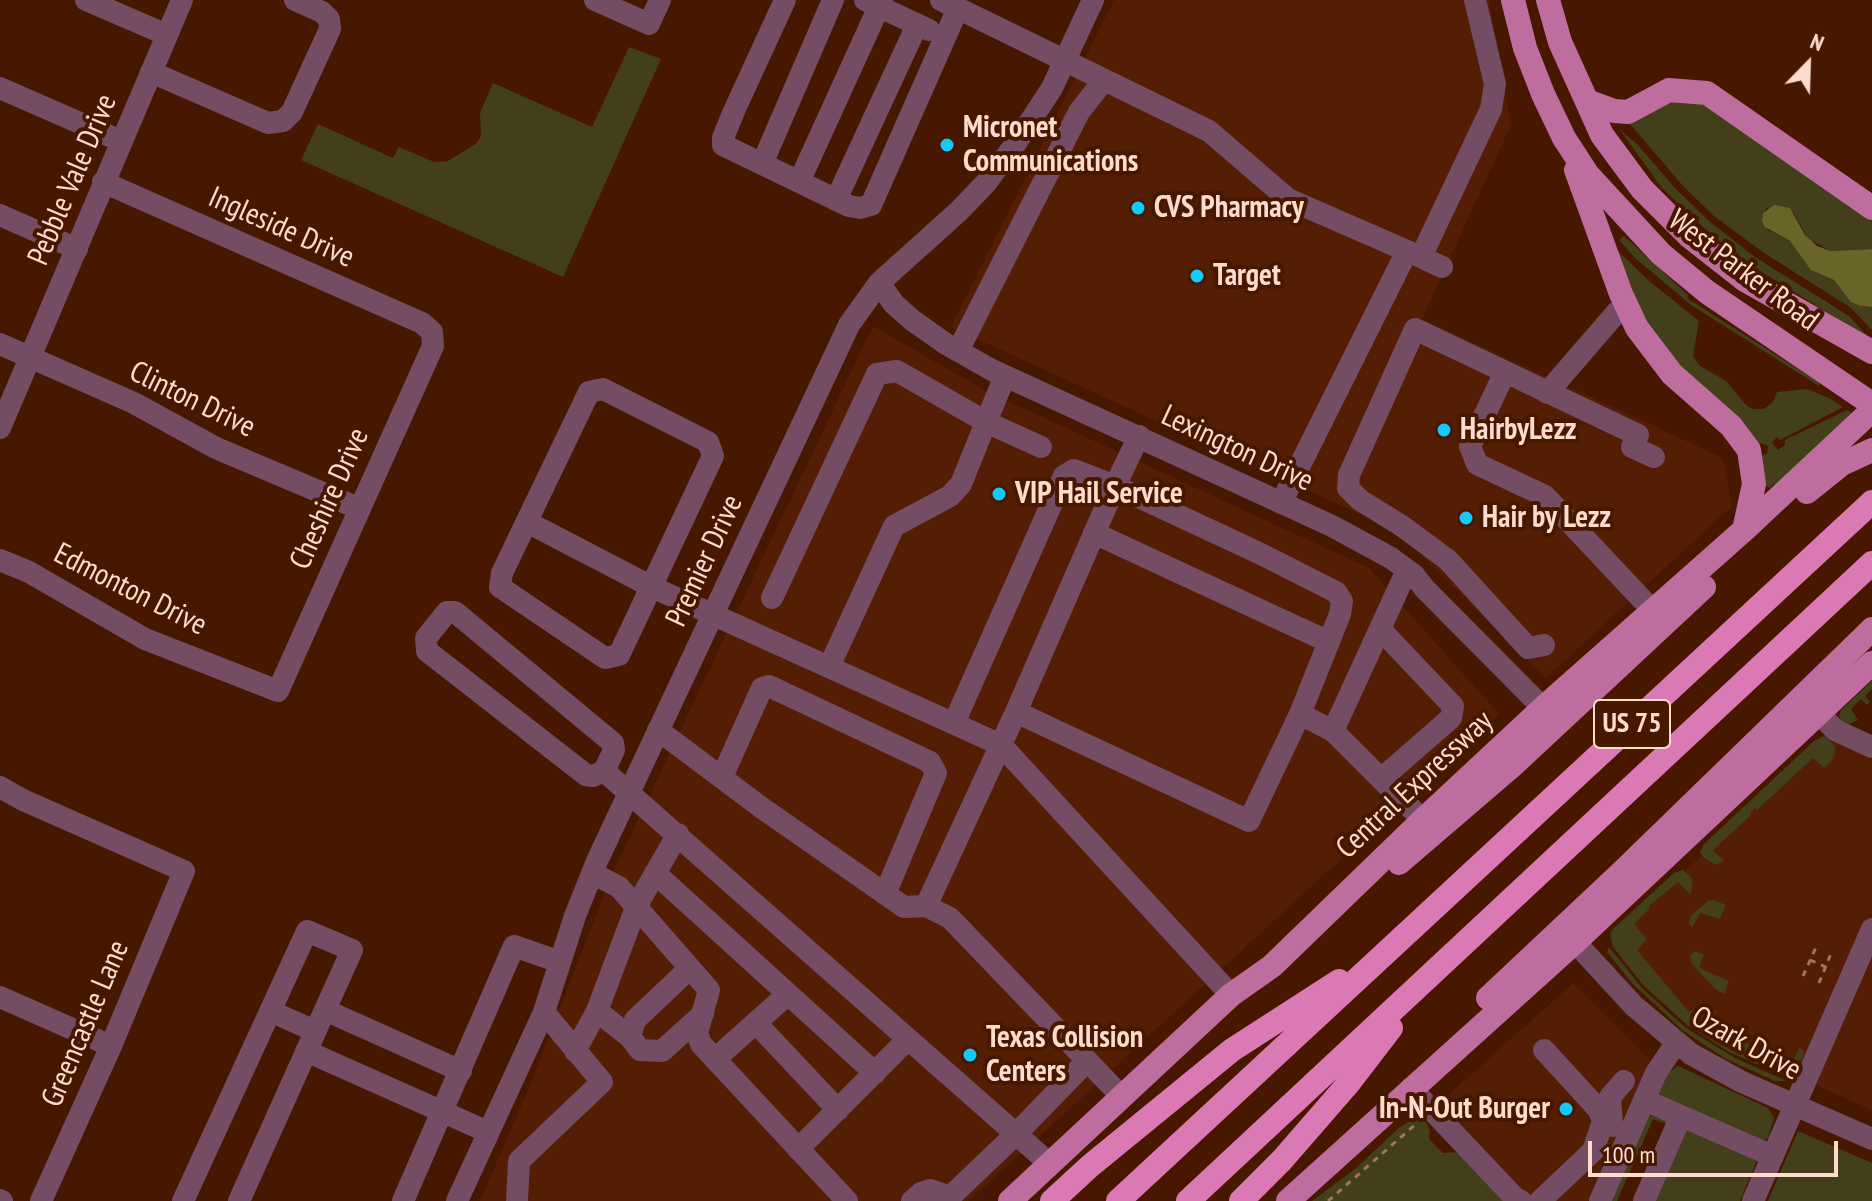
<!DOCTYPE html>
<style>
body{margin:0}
#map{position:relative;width:1872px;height:1201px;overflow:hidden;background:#481700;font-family:"PT Sans Narrow",sans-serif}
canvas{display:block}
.north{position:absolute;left:1768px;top:24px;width:80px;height:80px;-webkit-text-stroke:6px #481700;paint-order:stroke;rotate:23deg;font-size:22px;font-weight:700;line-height:32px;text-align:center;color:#fddcce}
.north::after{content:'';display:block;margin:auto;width:28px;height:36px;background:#fddcce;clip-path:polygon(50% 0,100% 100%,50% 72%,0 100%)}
.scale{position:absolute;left:1588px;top:1141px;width:250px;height:36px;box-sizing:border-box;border:4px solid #fddcce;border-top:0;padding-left:10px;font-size:24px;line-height:28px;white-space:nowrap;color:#fddcce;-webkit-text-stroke:6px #481700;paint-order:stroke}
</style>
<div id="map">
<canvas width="1872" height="1201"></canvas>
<div class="north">N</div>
<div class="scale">100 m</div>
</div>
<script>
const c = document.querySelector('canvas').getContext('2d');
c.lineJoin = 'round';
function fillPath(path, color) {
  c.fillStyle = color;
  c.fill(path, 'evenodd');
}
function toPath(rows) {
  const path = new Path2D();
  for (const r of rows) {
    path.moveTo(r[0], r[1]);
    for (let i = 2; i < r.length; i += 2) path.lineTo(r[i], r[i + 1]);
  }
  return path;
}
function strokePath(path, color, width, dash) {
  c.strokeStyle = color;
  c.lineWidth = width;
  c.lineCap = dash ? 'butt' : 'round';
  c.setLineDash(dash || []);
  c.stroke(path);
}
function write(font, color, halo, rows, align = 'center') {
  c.font = font + ' "PT Sans Narrow",sans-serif';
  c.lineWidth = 8;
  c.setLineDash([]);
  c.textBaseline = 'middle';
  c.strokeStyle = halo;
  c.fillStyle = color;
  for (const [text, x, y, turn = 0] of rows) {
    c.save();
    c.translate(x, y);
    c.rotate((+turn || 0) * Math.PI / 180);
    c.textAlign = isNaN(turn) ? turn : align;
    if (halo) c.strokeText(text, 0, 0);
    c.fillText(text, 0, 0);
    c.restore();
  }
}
const built = toPath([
 [1114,0,1489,0,1511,125,1422,319,1723,458,1732,506,1546,678,1397,531,951,327],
 [873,326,984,390,1369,568,1499,714,969,1201,480,1201,529,1088,613,872],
 [1826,734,1872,755,1872,1110,1731,1048,1673,1010,1622,960,1615,940],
 [1573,983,1669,1079,1616,1201,1505,1201,1425,1116]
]);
const green = toPath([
 [629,47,661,59,563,277,301,160,318,124,393,158,399,147,434,162,448,161,477,143,481,136,480,113,493,83,592,127],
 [1677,101,1703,104,1712,109,1872,221,1872,249,1831,251,1808,239,1793,212,1767,208,1763,213,1768,230,1790,241,1816,272,1834,280,1861,306,1872,307,1872,330,1851,308,1764,253,1714,216,1684,187,1629,123,1668,102],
 [1620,130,1637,144,1675,188,1709,221,1755,257,1849,316,1870,339,1757,269,1708,232,1662,188],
 [1624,236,1688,295,1687,298,1820,383,1819,386,1691,305,1635,258,1619,240],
 [1611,244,1648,280,1699,321,1693,356,1700,366,1726,381,1746,405,1753,409,1764,409,1773,402,1777,392,1807,389,1831,399,1843,407,1780,440,1777,437,1772,443,1778,450,1785,445,1785,440,1847,410,1854,414,1776,486,1774,484,1770,488,1761,483,1758,455,1767,454,1768,446,1761,443,1758,445,1652,339],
 [1872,681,1872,689,1865,696,1870,702,1867,705,1861,699,1851,709,1858,720,1849,724,1842,722,1839,716,1841,710],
 [1824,736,1835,746,1835,754,1831,762,1824,768,1813,758,1757,810,1755,808,1750,813,1751,815,1713,850,1724,861,1716,865,1704,858,1700,853,1704,844,1814,741],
 [1683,870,1692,878,1692,890,1690,894,1678,882,1649,906,1650,908,1634,924,1647,939,1637,950,1689,1012,1702,1002,1716,1012,1711,1027,1792,1063,1799,1048,1803,1050,1804,1054,1791,1079,1729,1052,1687,1025,1643,985,1613,947,1610,934,1613,929,1674,873],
 [1714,900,1726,905,1720,919,1700,913,1692,928,1689,924,1691,916,1708,901],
 [1609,947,1643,989,1686,1028,1735,1058,1787,1081,1775,1081,1726,1059,1682,1030,1632,983,1607,952],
 [1695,951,1704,955,1699,968,1729,981,1724,994,1715,989,1691,963,1690,956],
 [1678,1066,1768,1108,1774,1118,1768,1138,1764,1140,1663,1099,1658,1094,1667,1074],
 [1648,1115,1667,1120,1666,1124,1653,1119,1617,1201,1610,1201],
 [1416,1117,1426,1122,1430,1131,1429,1139,1443,1153,1458,1152,1505,1201,1312,1201,1355,1169,1400,1127],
 [1687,1129,1757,1160,1740,1201,1656,1201],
 [1798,1131,1872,1163,1872,1201,1768,1201]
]);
const forest = toPath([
 [1774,205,1790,208,1805,235,1817,246,1831,251,1872,249,1872,307,1861,306,1851,302,1834,280,1811,270,1790,241,1765,227,1762,221,1763,213]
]);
const path = toPath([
 [1810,960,1832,970],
 [1803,976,1817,945],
 [1819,983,1832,951],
 [1328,1201,1416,1124]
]);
const minor = toPath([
 [86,0,167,35],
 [595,0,649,24,660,0],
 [785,0,734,111,723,138,723,145,849,206,860,208,871,205,958,8],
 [865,0,929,30],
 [941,0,1209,131,1288,199,1421,257,1491,109,1495,84,1475,0],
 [151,72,268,123,283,121,292,112,330,29,329,19,322,12,295,0],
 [0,88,121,141],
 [762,164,833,0],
 [799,182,882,0],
 [836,200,917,25],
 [0,215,77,249],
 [1421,257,1442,267],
 [879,283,894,304,912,320,946,344,992,370,1332,526,1391,558,1414,575,1425,589,1543,708],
 [0,344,134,403,216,448,358,508],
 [958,351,1079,112,1104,80],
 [1505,372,1470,446,1477,464,1545,496,1653,611],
 [1005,376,986,422,1041,447],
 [603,389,708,442,713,456,619,655,605,658,500,587,502,573,589,392,603,389],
 [1547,393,1617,312,1627,308],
 [0,428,182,0],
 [1281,503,1407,251],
 [527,522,652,587,1001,745,1231,995],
 [1094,533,1329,642],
 [0,560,29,572,145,639,278,691,433,346,432,332,422,323,103,182],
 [772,598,877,374,897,371,986,422,961,484,950,496,894,526,829,667],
 [1544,645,1528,648,1448,560,1402,526,1360,500,1348,488,1349,475,1415,329,1638,435,1632,447,1654,457],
 [1818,712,1835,730,1872,747],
 [1300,714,1333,731,1381,779,1451,718,1453,706,1380,629],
 [954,723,1064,476,1074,470,1115,486,1139,436],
 [658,730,762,808,904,907,926,906,950,918,1122,1097],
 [1333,731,1407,570],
 [604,771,614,750,613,743,455,612,447,612,426,638,427,651,586,775,593,776,604,771,1050,1164],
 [722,777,762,688,769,686,930,762,936,773,885,894],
 [1381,779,1423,820],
 [0,787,23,800,184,871,111,1046,41,1201],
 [592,873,619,887,709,990,697,1033,701,1044,847,1201],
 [655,873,875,1073],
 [926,906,1016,712,1115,486,1259,553,1336,592,1342,601,1340,614,1300,714,1249,821,1016,712],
 [1575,942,1634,1006,1691,1054,1742,1082,1872,1139],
 [690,968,635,1020,630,1037,640,1050,662,1051,703,1014],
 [0,997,111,1046],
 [325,1010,461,1071],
 [270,1011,315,1031],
 [597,1011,630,1037],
 [756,1023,838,1110],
 [306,1051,488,1132],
 [575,1051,597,1011,637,905,678,834],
 [715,1059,788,994],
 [1411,1088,1515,1198,1521,1201],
 [1644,1100,1681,1116,1644,1201],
 [1681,1116,1773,1156],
 [1612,1126,1610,1097,1624,1081],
 [798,1149,908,1039],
 [0,1200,2,1201],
 [183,1201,307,931,352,950,239,1201],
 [403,1201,514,946,560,962],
 [457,1201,544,1012,575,916,597,861,849,325,879,283,959,211,985,184,1014,146,1052,88,1093,0],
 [517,1201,519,1161,602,1082,544,1012],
 [912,1201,921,1193,930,1190,950,1197,1015,1135,1087,1061],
 [1540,1201,1593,1151,1603,1121,1599,1110,1544,1050],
 [1600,1201,1656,1073,1676,1043],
 [1753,1201,1872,929]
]);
const major = toPath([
 [1513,0,1525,48,1543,94,1564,138,1588,175,1661,254,1707,292,1872,404],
 [1548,0,1560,42,1602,135,1642,189,1689,236,1745,280,1872,352],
 [1587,101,1614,111,1628,112,1669,90,1707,93,1872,208],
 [1576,170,1621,294,1637,328,1672,374,1731,426,1749,450,1754,484,1744,530],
 [1807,492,1842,464,1872,450],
 [1399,863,1512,766,1704,587],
 [1488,998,1621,873,1872,629],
 [1010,1201,1231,995,1272,966,1423,820,1543,708,1744,530,1866,416],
 [1288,1201,1575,942,1872,663]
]);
const highway = toPath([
 [1052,1201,1090,1166,1232,1050,1339,981],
 [1118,1201,1872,502],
 [1188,1201,1872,563],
 [1241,1201,1282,1160,1348,1084,1391,1028]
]);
const markers = [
 [947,145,8,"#13cafb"],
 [1138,208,8,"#13cafb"],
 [1197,276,8,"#13cafb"],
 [1444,430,8,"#13cafb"],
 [999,494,8,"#13cafb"],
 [1466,518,8,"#13cafb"],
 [970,1055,8,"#13cafb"],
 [1566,1109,8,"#13cafb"]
];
const shields = [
 [1632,724,76]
];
const shieldNames = [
 ["US 75",1632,724]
];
const poiNames = [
 ["Micronet",963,128],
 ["Communications",963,162],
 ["CVS Pharmacy",1154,208],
 ["Target",1213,276],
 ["HairbyLezz",1460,430],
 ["VIP Hail Service",1015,494],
 ["Hair by Lezz",1482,518],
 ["Texas Collision",986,1038],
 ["Centers",986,1072],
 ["In-N-Out Burger",1550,1109,"right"]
];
const streetNames = [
 ["Pebble Vale Drive",73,180,-67],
 ["Ingleside Drive",281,228,24],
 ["West Parker Road",1743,271,37],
 ["Clinton Drive",192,400,26],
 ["Lexington Drive",1237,449,25],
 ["Cheshire Drive",330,499,-66],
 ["Premier Drive",705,561,-65],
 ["Edmonton Drive",130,590,27],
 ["Central Expressway",1415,785,-43],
 ["Greencastle Lane",86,1024,-67],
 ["Ozark Drive",1746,1044,29]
];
fillPath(built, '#541e04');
fillPath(green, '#423f1a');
fillPath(forest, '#696428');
strokePath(path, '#9e7562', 3, [6, 6]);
strokePath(minor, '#744c63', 22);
strokePath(major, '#be6d9e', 24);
strokePath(highway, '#db79b5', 24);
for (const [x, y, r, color] of markers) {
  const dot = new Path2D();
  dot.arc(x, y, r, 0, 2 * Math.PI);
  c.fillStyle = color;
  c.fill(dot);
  strokePath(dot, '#481700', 3);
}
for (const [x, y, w] of shields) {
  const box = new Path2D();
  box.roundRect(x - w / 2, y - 24, w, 48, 6);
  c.fillStyle = '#481700';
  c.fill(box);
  strokePath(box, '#fddcce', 2);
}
write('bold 28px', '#fddcce', null, shieldNames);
write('bold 30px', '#fddcce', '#481700', poiNames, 'left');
write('30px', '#fddcce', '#481700', streetNames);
</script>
